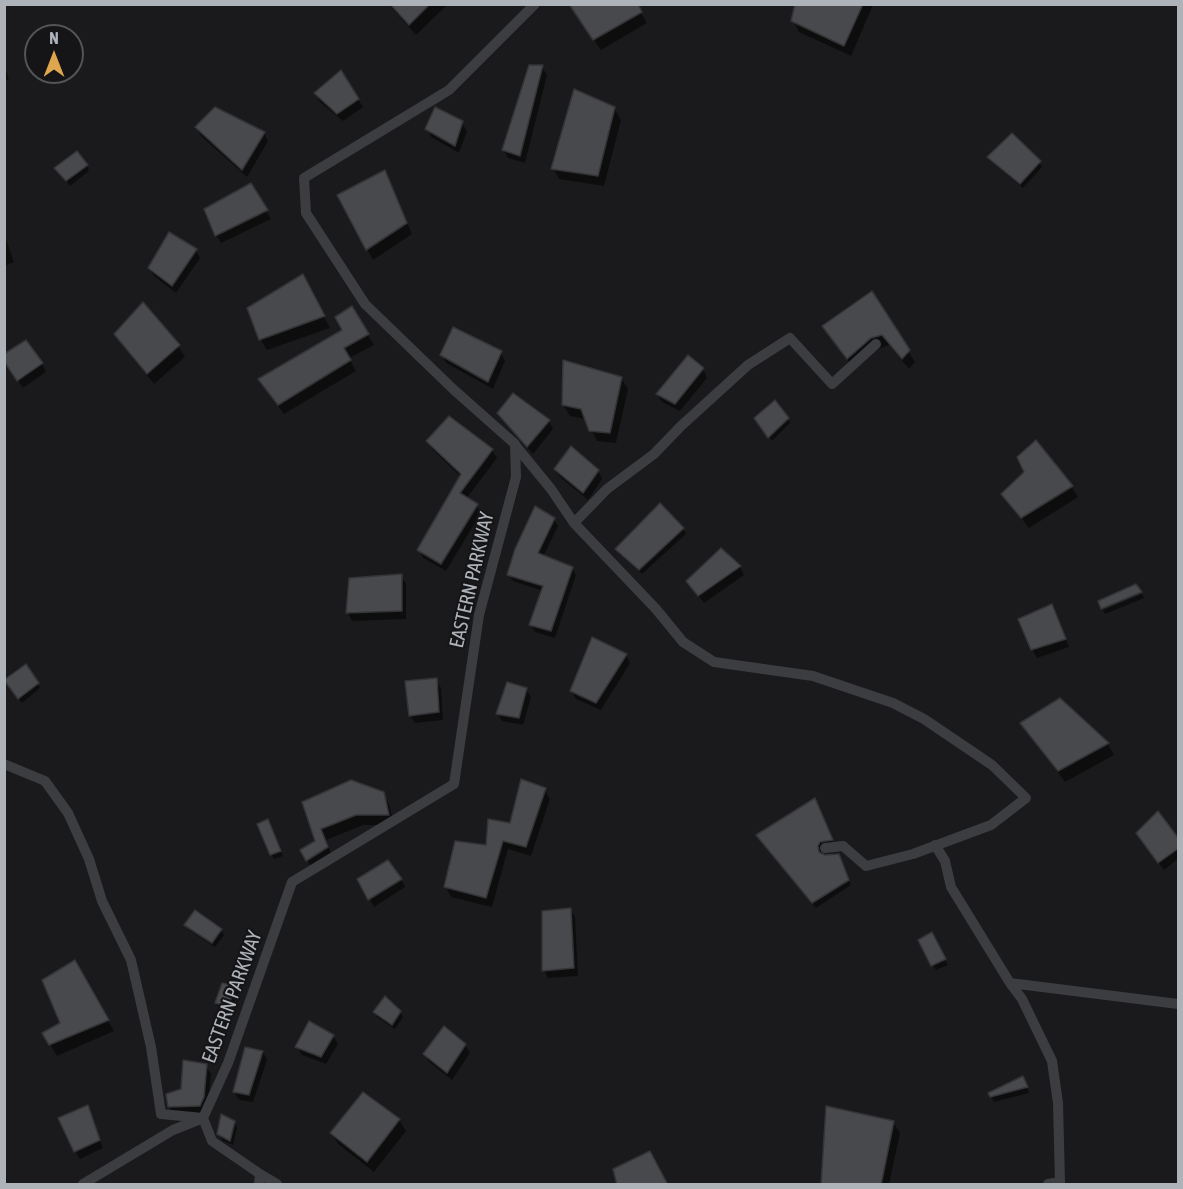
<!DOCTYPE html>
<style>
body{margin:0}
#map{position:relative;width:1183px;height:1189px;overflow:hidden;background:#1a1a1c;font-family:"Asap Condensed",sans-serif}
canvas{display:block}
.frame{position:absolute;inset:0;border:6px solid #aeb3ba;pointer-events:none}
.north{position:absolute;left:24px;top:24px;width:60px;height:60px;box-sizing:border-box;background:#151517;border:2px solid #525458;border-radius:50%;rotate:0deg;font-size:16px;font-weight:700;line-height:24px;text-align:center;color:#aeb3ba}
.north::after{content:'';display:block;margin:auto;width:21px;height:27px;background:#dfa64f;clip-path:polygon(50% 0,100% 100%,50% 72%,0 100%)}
</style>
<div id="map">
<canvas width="1183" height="1189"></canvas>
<div class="frame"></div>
<div class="north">N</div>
</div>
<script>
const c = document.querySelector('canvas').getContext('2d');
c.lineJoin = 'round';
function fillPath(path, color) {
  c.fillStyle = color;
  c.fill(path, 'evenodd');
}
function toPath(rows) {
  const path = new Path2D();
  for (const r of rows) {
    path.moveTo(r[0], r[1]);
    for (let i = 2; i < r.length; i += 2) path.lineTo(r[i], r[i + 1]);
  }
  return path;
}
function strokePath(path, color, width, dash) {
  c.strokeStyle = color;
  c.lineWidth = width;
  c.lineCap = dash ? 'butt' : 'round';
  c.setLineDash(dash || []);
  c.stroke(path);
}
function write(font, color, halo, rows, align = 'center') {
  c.font = font + ' "Asap Condensed",sans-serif';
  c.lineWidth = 4.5;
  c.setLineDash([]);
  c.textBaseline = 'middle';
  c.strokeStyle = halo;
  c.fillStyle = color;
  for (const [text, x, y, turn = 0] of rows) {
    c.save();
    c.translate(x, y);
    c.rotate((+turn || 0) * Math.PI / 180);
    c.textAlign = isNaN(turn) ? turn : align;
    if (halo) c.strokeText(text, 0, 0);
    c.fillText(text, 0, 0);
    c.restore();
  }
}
const shadow = toPath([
 [388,4,448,4,416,35],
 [569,4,636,4,647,23,601,50],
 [796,4,873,5,851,56,799,32,793,20],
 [4,65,9,79,4,82],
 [542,67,547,75,525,163,508,158,504,150],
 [341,72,363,107,343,121,320,102,316,94],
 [614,108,621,120,604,186,559,179,553,168],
 [462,123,467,131,459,153,431,137,427,128],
 [197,128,264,133,268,141,247,177,201,136],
 [989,157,1039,162,1042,167,1023,188,992,162],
 [87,166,89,171,70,186,56,168],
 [390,183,412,234,373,260,367,249],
 [250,185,271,219,221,243,216,235],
 [5,236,14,262,4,266,4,237],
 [196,250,200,258,176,293,154,276,149,268],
 [309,287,330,328,267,350,260,339],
 [871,293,915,362,909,369,889,345,878,349,854,369,824,327],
 [352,308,374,345,349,358,356,371,284,414,266,389,344,331],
 [116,334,178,346,185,357,154,384,122,345],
 [501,353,505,361,493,389,446,363,442,355],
 [4,359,42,364,46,372,23,388],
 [703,369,707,378,680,411,662,402,657,394],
 [621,378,628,389,616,443,597,441,586,419,570,416,563,405],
 [498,413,549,421,553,429,533,454,503,421],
 [787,418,790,423,772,441,759,423],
 [428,441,492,450,497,458,466,499,476,505,481,513,446,571,423,558,419,550,461,477,432,449],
 [1036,442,1072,487,1078,497,1029,528,1003,494,1026,472],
 [556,469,598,471,602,479,588,500,560,477],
 [554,519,558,526,543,557,572,568,576,575,555,638,535,632,531,625,543,591,513,581,509,574],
 [683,529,686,534,642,574,620,554,617,549],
 [721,550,740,567,744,575,704,603,693,589],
 [401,576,406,584,406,619,352,621,348,613,350,579],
 [1142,594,1144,598,1105,614,1103,610],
 [1056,614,1069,647,1037,658,1032,649],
 [626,655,630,663,601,710,576,699,571,691],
 [436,680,441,688,443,720,415,723,410,715],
 [37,683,40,688,22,703,9,686],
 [526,689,531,697,523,725,502,721,497,713],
 [1059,700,1108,744,1114,755,1065,782,1022,723],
 [544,789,550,799,531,856,508,849,492,907,451,897,446,887,511,825],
 [382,793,389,804,394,825,363,825,326,840,333,858,313,870,302,851,317,842,304,803],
 [817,804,834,845,823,847,820,855,841,861,851,885,816,908,761,840],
 [270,826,283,856,274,859,271,854],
 [1143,842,1178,842,1178,859,1164,870],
 [359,879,401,879,405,887,374,907],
 [570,909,575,917,578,976,548,978,544,970],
 [186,925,221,930,224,935,215,947,189,930],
 [932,934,948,965,936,970,933,965],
 [74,962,114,1031,57,1056,44,1034,62,1024],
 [223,985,236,987,238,992,231,1011,219,1008,216,1003],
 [375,1012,400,1012,403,1017,395,1029,377,1017],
 [333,1036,338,1044,326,1064,302,1055,297,1047],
 [465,1045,470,1053,452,1080,429,1062,425,1054],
 [263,1052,267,1060,253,1102,239,1100,234,1092],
 [206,1066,211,1074,208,1106,205,1114,174,1115,169,1107],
 [1025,1082,1029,1093,994,1102,991,1096],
 [364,1094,399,1120,406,1131,374,1172,338,1144,332,1133],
 [87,1107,103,1148,80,1159,75,1151],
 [222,1117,234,1122,237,1128,233,1145,223,1141,220,1136],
 [893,1122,900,1133,889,1184,823,1184]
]);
const building = toPath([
 [390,4,430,4,409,25,390,4],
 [569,4,638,4,642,12,593,40,569,4],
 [795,4,863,4,844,46,791,21,795,4],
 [529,65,543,65,520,156,502,150,529,65],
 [341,70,359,99,337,114,314,93,341,70],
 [574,89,615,107,598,176,551,169,574,89],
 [215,107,265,132,242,170,195,127,215,107],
 [435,107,463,121,455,146,425,129,435,107],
 [1012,133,1041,161,1020,184,987,157,1012,133],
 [77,151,88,165,66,181,54,168,77,151],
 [385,170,407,223,366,250,337,195,385,170],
 [251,183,268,210,215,236,204,209,251,183],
 [169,232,197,249,172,286,148,268,169,232],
 [303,274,325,316,259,340,247,308,303,274],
 [872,291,910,350,902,359,882,335,871,338,847,359,822,326,872,291],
 [143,302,180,345,147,374,114,334,143,302],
 [352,306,369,334,344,348,351,360,278,405,258,379,342,330,335,317,352,306],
 [453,327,502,351,488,382,440,355,453,327],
 [26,340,43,363,17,381,4,361,4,354,26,340],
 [688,355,704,368,675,404,656,394,688,355],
 [563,360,622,377,610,433,589,431,581,409,562,405,563,360],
 [513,393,550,420,527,447,497,413,513,393],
 [775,400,789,418,768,438,754,418,775,400],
 [449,416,493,449,460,493,478,504,441,564,417,550,461,474,426,441,449,416],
 [1036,440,1073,486,1021,518,1001,494,1024,472,1017,457,1036,440],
 [571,446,599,470,583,493,554,469,571,446],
 [660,503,684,528,639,570,615,549,660,503],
 [535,506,555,518,538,553,573,567,551,631,529,625,543,586,507,575,515,549,535,506],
 [721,548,741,566,698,596,686,581,721,548],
 [402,574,402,611,346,613,349,578,402,574],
 [1136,584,1142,592,1101,609,1098,601,1136,584],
 [1052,604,1066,639,1031,650,1018,619,1052,604],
 [592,637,627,654,596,703,570,691,592,637],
 [26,664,39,683,18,699,4,680,26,664],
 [437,678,439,712,409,716,405,681,437,678],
 [507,682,527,688,519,718,496,714,507,682],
 [1060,698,1109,743,1058,771,1020,723,1060,698],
 [521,779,546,788,526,847,503,841,486,898,444,887,455,841,486,845,488,819,510,823,521,779],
 [351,780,384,792,389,815,356,815,321,829,328,847,306,861,300,850,315,841,302,802,351,780],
 [815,798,833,840,820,842,818,846,819,852,825,855,839,854,849,880,812,903,756,835,815,798],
 [1158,811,1179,839,1179,848,1158,863,1136,833,1158,811],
 [268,819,281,851,270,855,257,824,268,819],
 [388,860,402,879,368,900,357,879,388,860],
 [571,908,574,968,542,971,542,911,571,908],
 [195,910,222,929,212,943,184,925,195,910],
 [932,932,946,959,931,966,918,940,932,932],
 [75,960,109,1020,49,1045,42,1033,60,1023,42,980,75,960],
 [222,983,236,986,228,1007,215,1003,222,983],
 [385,996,401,1011,392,1025,373,1012,385,996],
 [309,1021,334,1035,321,1057,295,1047,309,1021],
 [444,1026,466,1044,447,1073,423,1054,444,1026],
 [245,1047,263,1051,249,1095,233,1092,245,1047],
 [183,1060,207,1064,204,1097,200,1106,168,1107,166,1094,181,1089,183,1060],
 [1023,1076,1028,1087,990,1097,988,1093,1023,1076],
 [363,1092,400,1119,367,1162,330,1133,363,1092],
 [88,1105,100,1140,74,1152,58,1118,88,1105],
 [826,1106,894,1121,881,1185,821,1185,826,1106],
 [221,1114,235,1121,230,1141,217,1134,221,1114],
 [650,1151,668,1185,617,1185,613,1169,650,1151]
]);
const minor = toPath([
 [515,445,551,489,574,523,656,609,683,642,714,662,813,676,893,703,924,719,992,765,1026,798,991,825,913,854,866,866,843,846,825,848],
 [574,523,607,489,654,454,681,426,748,365,790,338,832,384,876,344],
 [4,764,45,781,68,813,89,859,102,901,131,960,151,1047,161,1114,203,1118,212,1141,260,1174,259,1184],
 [935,845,945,861,951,887,1010,983,1022,999,1052,1061,1058,1103,1060,1182,1048,1184],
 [1010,983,1178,1004],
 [260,1174,277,1184],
 [83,1184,173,1130,203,1118,228,1063,292,882,454,784,479,615,516,477,515,444,453,389,365,304,306,213,304,178,449,90,535,4]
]);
const streetNames = [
 ["EASTERN PARKWAY",472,580,-77],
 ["EASTERN PARKWAY",232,997,-70]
];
fillPath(shadow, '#0007');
fillPath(building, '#47494c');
strokePath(building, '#353538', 1.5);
strokePath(minor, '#3c3d41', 10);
write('20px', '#aeb3ba', '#151517', streetNames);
</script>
